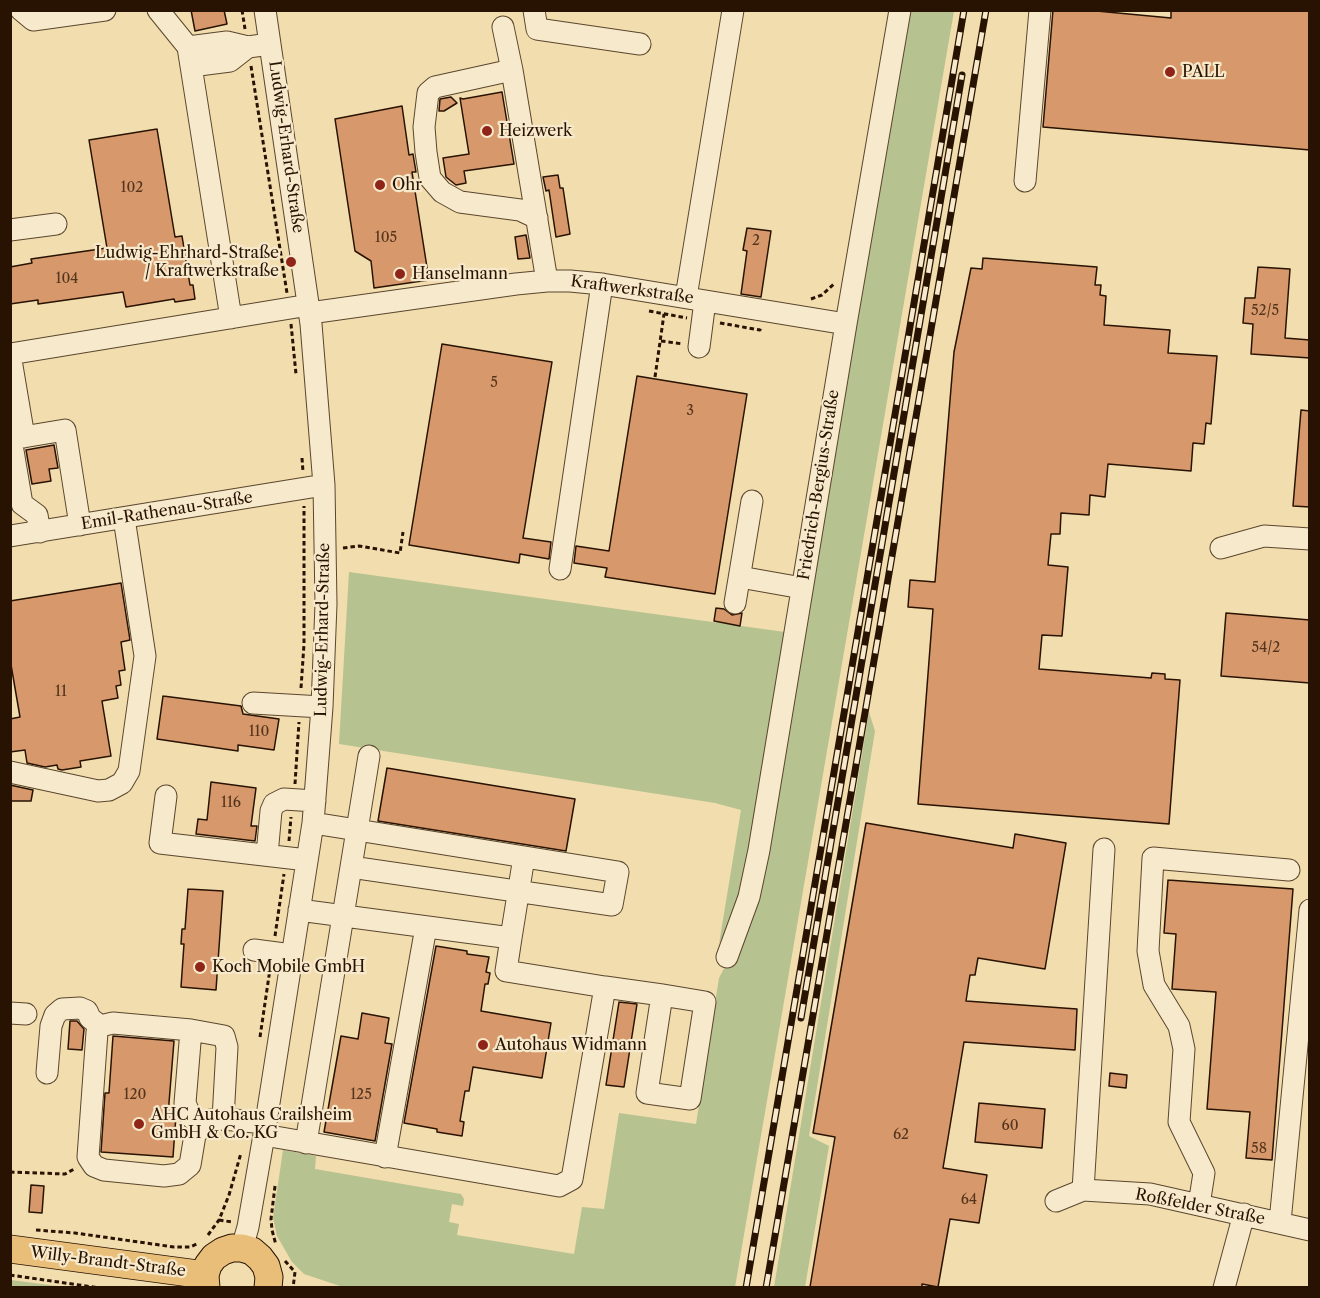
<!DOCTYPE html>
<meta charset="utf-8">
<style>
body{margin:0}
#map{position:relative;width:1320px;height:1298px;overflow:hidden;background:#f2ddaf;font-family:"Libre Caslon Text",serif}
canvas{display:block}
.frame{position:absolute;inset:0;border:12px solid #281302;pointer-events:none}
</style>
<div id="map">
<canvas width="1320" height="1298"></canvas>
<div class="frame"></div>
</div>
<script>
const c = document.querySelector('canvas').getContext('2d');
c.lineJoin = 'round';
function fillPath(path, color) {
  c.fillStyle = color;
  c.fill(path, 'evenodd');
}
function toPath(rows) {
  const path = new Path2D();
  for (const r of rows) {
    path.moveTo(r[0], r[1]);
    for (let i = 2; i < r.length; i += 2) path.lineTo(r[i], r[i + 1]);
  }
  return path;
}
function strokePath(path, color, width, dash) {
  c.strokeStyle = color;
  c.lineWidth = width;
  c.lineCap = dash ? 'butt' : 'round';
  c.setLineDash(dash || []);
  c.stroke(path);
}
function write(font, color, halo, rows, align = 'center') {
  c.font = font + ' "Libre Caslon Text",serif';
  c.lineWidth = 4.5;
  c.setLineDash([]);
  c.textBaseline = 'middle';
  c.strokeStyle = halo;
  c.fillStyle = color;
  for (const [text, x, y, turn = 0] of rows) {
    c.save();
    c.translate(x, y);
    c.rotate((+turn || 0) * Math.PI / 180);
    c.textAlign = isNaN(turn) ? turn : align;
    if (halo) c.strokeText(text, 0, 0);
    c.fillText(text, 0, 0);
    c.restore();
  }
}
const green = toPath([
 [908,11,954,11,735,1287,343,1287,304,1274,292,1262,277,1236,273,1218,283,1150,316,1156,315,1169,461,1194,464,1199,463,1206,452,1204,449,1222,459,1224,457,1235,574,1254,582,1207,604,1209,619,1113,696,1124,719,978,739,940],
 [349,572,785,632,739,903,719,944,741,810,715,803,339,744],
 [869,712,875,731,809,1136,829,1146,805,1287,774,1287],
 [10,1280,11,1280,64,1287,11,1287]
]);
const building = toPath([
 [191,10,224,10,227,24,195,31,191,10],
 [1053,10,1086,10,1171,18,1171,10,1310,10,1310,150,1043,127,1053,10],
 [502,92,514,164,464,171,466,183,456,185,446,177,443,158,469,154,460,98,463,99,502,92],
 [451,97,457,103,444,111,439,111,440,99,451,97],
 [402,106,409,155,413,154,416,172,412,172,429,280,374,288,371,261,355,251,335,119,402,106],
 [157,129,175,237,182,236,190,285,193,285,195,299,175,302,174,299,126,307,123,292,38,304,38,300,10,304,10,267,32,263,31,259,107,248,89,140,157,129],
 [558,175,560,188,563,188,570,234,556,237,549,190,546,191,543,177,558,175],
 [747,228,771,231,761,297,741,294,747,251,743,250,747,228],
 [526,235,530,258,518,259,515,237,526,235],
 [983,258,1097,267,1095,285,1101,285,1100,295,1106,296,1104,325,1170,330,1168,353,1217,356,1211,424,1206,423,1204,444,1193,443,1191,471,1108,464,1105,497,1090,495,1089,515,1061,513,1060,534,1051,534,1048,565,1068,567,1062,636,1042,635,1039,669,1151,678,1152,673,1165,674,1165,679,1180,680,1169,824,918,804,933,609,908,607,910,580,935,582,954,352,971,268,982,269,983,258],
 [1258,267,1290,269,1285,338,1310,340,1310,358,1251,354,1253,324,1243,323,1245,298,1255,298,1258,267],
 [442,344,552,362,523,538,551,542,549,559,520,554,519,563,409,545,442,344],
 [637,376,747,394,715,594,605,577,607,568,574,563,576,546,609,551,637,376],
 [1301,410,1310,411,1310,507,1293,506,1301,410],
 [54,445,58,468,49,469,51,481,32,484,26,450,54,445],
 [121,583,130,640,121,642,125,670,119,671,121,685,116,686,118,698,102,701,111,756,80,761,81,767,62,770,58,769,57,765,45,767,27,763,25,750,10,752,10,719,20,717,10,659,10,601,121,583],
 [716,608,724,609,732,615,742,613,740,626,714,621,716,608],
 [1226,613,1310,620,1310,683,1221,676,1226,613],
 [163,696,241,706,243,714,279,719,274,750,238,745,238,751,157,739,163,696],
 [387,768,575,799,566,851,378,821,387,768],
 [211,782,256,788,251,826,257,826,255,841,196,834,198,819,207,820,211,782],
 [10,785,33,790,31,801,10,801,10,785],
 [866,823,1013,848,1015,834,1066,843,1045,969,978,958,975,975,970,975,966,1001,1077,1009,1075,1050,964,1042,943,1168,987,1175,979,1223,950,1219,938,1287,922,1284,922,1287,810,1287,835,1137,813,1133,866,823],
 [1168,880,1293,889,1272,1160,1246,1158,1250,1112,1207,1109,1216,992,1172,989,1176,934,1164,933,1168,880],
 [188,889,223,891,216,990,181,987,184,944,181,944,182,929,185,929,188,889],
 [436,946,467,951,467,954,489,957,486,972,490,973,488,984,485,984,481,1011,551,1023,542,1078,473,1067,469,1091,465,1091,460,1121,464,1122,462,1136,437,1132,437,1129,404,1123,436,946],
 [619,1002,637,1004,624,1087,606,1085,619,1002],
 [362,1013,389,1018,385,1043,392,1044,375,1141,324,1132,341,1036,358,1039,362,1013],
 [70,1021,77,1021,84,1029,82,1050,68,1049,70,1021],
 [113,1036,174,1041,168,1115,176,1115,173,1157,101,1152,105,1093,109,1093,113,1036],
 [1110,1073,1127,1075,1126,1088,1109,1086,1110,1073],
 [979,1103,1045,1109,1042,1148,975,1142,979,1103],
 [31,1185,44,1186,42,1213,29,1212,31,1185]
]);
const path = toPath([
 [242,10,245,29],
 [251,66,287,293],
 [811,299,822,295,835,283],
 [649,311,687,318],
 [720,323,760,330,761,326],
 [291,324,296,374],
 [661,341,683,344],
 [655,377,664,314],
 [302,458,303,472],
 [343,548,359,546,400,553,403,532],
 [301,688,304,644,304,506],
 [295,784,299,722],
 [289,841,291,817],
 [275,936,284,874],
 [260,1037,270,969],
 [10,1172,65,1174,76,1168],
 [275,1186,271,1219,272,1230,276,1245],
 [219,1220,232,1222],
 [36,1230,75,1233,174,1247,190,1247,199,1243],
 [208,1235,219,1220,229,1195,241,1153],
 [285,1261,295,1272,293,1288],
 [10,1275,100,1288]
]);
const minor = toPath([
 [21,10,33,20,105,10],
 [158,10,188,47,231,318],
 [534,10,537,29,640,44],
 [503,27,512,70,547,281],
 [188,47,227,42,248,47,270,44],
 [191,66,230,61,248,47],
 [512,70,435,87,428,93,424,127,426,152,430,178,442,192,460,202,520,210,537,218],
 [1025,181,1040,10],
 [10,230,56,224],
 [686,297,733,10],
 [310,313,516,284,547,281,570,281,602,284,846,324],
 [699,347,705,301],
 [24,437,10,354,309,305],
 [40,532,37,515,22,504,11,439,65,430,80,525],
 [10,536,324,485],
 [1221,548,1264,536,1310,539],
 [560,569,602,284],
 [740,577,802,588],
 [735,603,752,501],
 [253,703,322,707],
 [10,772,98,791,109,790,122,783,129,771,145,656,124,518],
 [166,796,160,843,307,860],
 [313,823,357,830,618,872,612,905,351,867,369,756],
 [267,855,271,811,274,804,284,799,315,801],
 [511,938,524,857],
 [254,950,292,955],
 [727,957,749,897,759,850,846,324,900,10],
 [605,987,662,995,705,1002,690,1099,647,1093,662,995],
 [10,1013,26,1014],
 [191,1030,185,1103,191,1117,202,1126],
 [47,1073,51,1026,55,1015,62,1009,80,1008,87,1011,90,1018,100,1026],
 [223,1119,227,1047,224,1036,191,1030,113,1023,100,1026,97,1032,88,1157,94,1166,104,1170,164,1176,179,1174,190,1165,195,1135,202,1126,211,1120,223,1119,265,1123],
 [264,1135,559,1186,572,1179,605,987,506,971,511,938,299,910],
 [306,1143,351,867],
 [385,1157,426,927],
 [1083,1190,1104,849],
 [1056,1201,1083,1190,1150,1194,1310,1230],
 [1199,1205,1204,1173,1179,1122,1184,1049,1179,1026,1154,985,1148,951,1153,858,1289,870],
 [1280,1222,1310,910],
 [242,1248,248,1227,264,1135,313,823,322,707,326,604,324,485,311,324,265,10],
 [1224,1288,1244,1214]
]);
const major = toPath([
 [10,1249,205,1275],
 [206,1288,205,1275,208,1265,214,1257,223,1251,232,1248,242,1248,252,1251,260,1258,266,1266,269,1277,268,1288]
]);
const rail = toPath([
 [801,1018,962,75],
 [746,1288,964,10],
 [766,1288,986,10]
]);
const markers = [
 [1170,72,6,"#8f2418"],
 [487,131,6,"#8f2418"],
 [380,185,6,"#8f2418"],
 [291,262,6,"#8f2418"],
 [400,274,6,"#8f2418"],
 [200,967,6,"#8f2418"],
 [483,1045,6,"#8f2418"],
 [139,1124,6,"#8f2418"]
];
const numberNames = [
 ["102",132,188],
 ["105",386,238],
 ["2",756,241],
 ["104",67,279],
 ["52/5",1265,311],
 ["5",494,383],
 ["3",690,411],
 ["54/2",1266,648],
 ["11",61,692],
 ["110",259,732],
 ["116",231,803],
 ["120",135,1095],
 ["125",361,1095],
 ["60",1010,1126],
 ["62",901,1135],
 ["58",1259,1149],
 ["64",969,1200]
];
const poiNames = [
 ["PALL",1182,72],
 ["Heizwerk",499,131],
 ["Ohr",392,185],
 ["Ludwig-Ehrhard-Straße",279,253,"right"],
 ["/ Kraftwerkstraße",279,271,"right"],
 ["Hanselmann",412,274],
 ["Koch Mobile GmbH",212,967],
 ["Autohaus Widmann",495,1045],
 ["AHC Autohaus Crailsheim",151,1115],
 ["GmbH & Co. KG",151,1133]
];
const streetNames = [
 ["Ludwig-Erhard-Straße",286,147,82],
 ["Kraftwerkstraße",632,290,8],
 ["Friedrich-Bergius-Straße",819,485,-81],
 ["Emil-Rathenau-Straße",167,511,-9],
 ["Ludwig-Erhard-Straße",323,630,-89],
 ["Roßfelder Straße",1200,1207,11],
 ["Willy-Brandt-Straße",108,1262,7]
];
fillPath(green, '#b6c28f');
fillPath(building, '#d7996c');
strokePath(building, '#281302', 1.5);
strokePath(minor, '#5a462d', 23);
strokePath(major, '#281302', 29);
strokePath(path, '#281302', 3, [4.5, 3]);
strokePath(minor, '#f7e9cb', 21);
strokePath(major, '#e9be78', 27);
strokePath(rail, '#281302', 7);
strokePath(rail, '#f7e9cb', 4.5, [14]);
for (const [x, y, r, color] of markers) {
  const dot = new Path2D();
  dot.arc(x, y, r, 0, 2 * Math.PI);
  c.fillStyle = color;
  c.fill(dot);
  strokePath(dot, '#f7e9cb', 2);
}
write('14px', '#54341c', null, numberNames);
write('16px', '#281302', '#f7e9cb', poiNames, 'left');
write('16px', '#281302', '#f7e9cb', streetNames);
</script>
